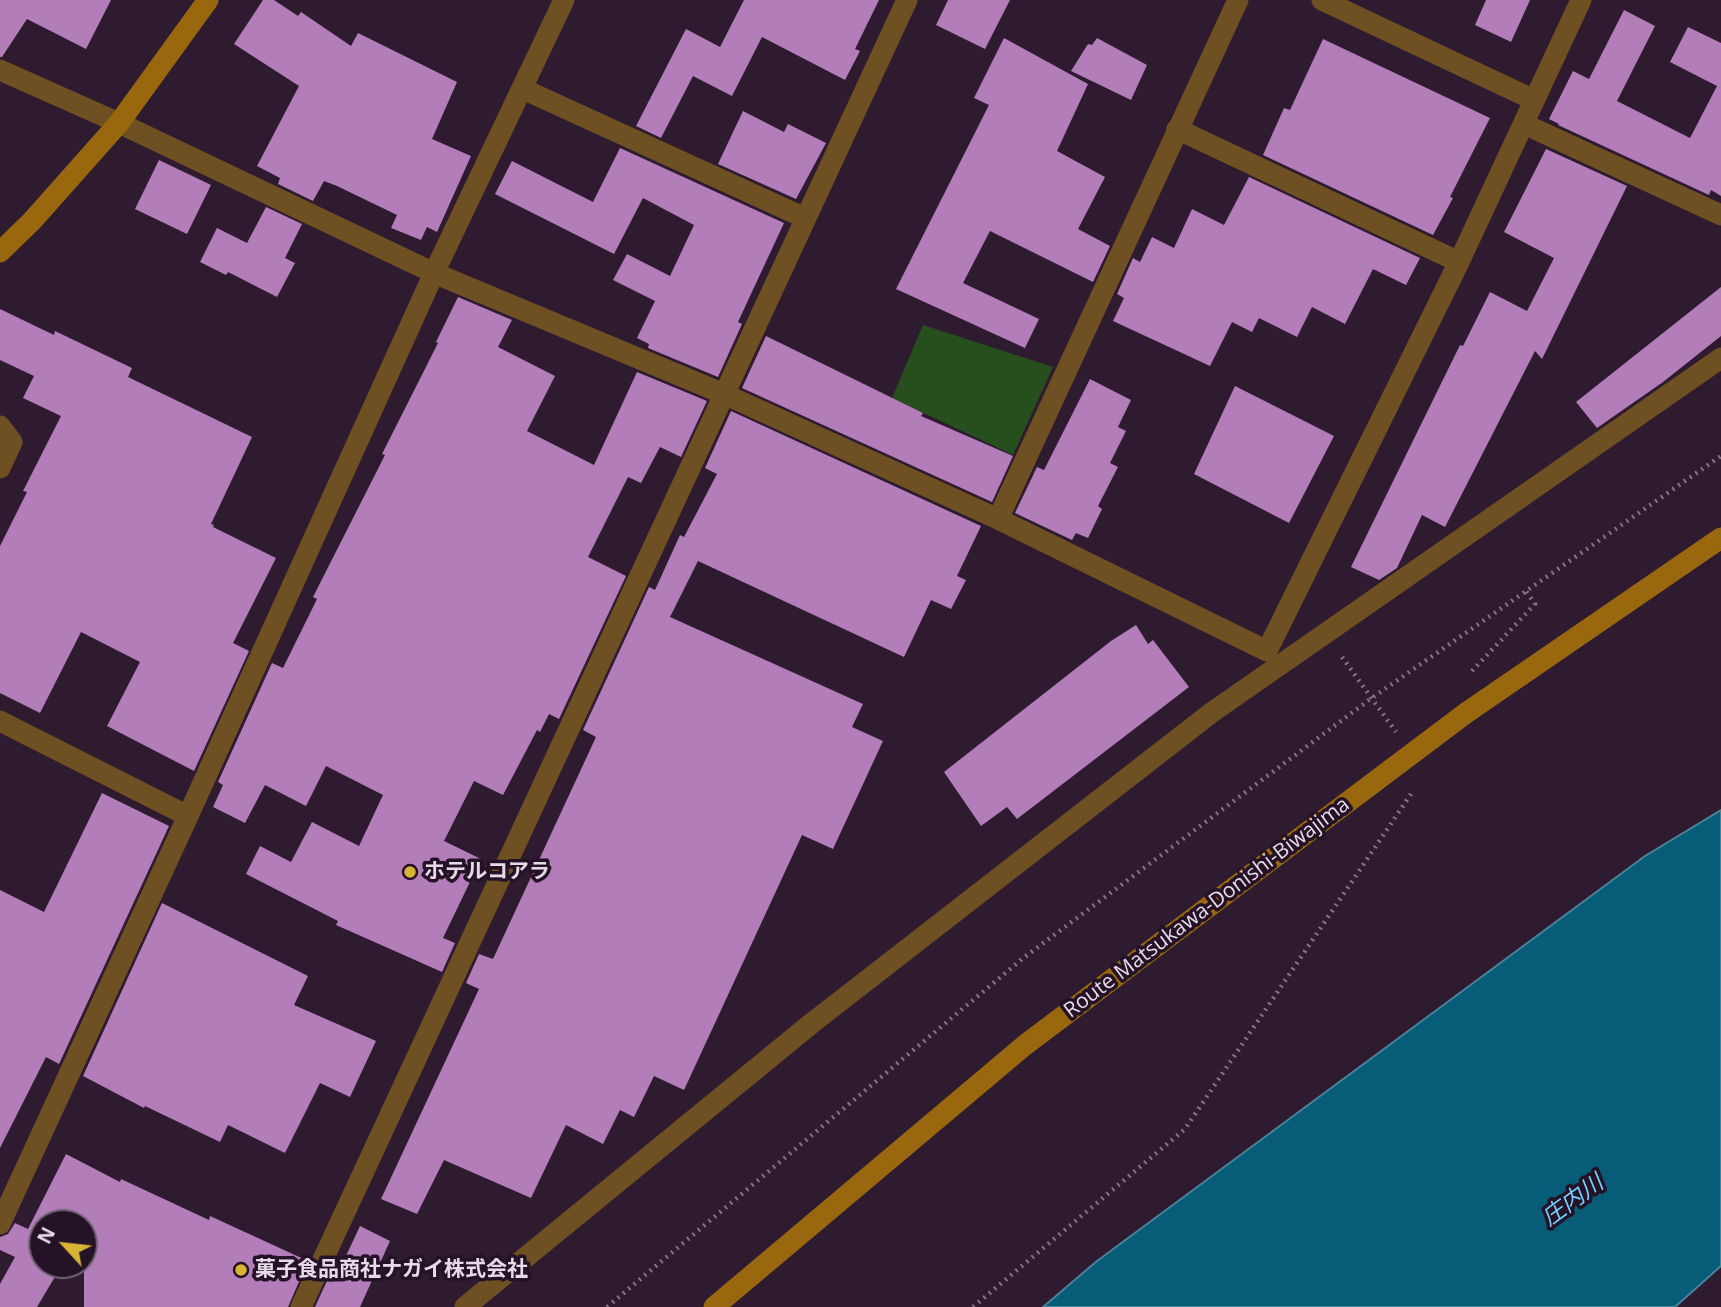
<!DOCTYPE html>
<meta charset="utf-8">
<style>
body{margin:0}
#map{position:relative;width:1721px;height:1307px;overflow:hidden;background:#2e1b30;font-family:"Open Sans",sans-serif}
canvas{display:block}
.north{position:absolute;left:28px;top:1209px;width:70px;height:70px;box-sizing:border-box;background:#241226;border:2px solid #726274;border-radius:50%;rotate:297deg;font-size:19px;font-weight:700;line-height:28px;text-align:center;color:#e6dae8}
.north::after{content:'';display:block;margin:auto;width:24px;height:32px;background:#d7b434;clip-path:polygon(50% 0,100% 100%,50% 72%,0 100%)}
</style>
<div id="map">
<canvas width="1721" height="1307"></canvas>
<div class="north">N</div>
</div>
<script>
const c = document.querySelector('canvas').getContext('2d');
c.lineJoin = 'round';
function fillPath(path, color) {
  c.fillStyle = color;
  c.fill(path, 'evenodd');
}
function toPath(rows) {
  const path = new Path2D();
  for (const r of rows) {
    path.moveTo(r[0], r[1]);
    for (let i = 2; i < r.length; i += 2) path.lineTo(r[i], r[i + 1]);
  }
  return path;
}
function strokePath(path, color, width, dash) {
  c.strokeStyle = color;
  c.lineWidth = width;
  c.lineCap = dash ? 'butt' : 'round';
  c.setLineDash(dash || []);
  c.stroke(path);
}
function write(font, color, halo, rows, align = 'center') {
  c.font = font + ' "Open Sans","Noto Sans JP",sans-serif';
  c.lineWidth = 7;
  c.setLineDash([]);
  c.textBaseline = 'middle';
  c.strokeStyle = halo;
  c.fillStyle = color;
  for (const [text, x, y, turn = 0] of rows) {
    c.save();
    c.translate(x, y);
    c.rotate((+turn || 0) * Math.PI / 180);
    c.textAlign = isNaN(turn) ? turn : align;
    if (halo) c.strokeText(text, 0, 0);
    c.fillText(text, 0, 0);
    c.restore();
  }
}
const green = toPath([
 [923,325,1053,367,1013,455,892,398]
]);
const water = toPath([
 [1721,810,1721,1266,1675,1307,1043,1307,1097,1261,1645,856,1721,810]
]);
const building = toPath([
 [0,0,111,0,86,49,27,19,2,57,0,57],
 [263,0,274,0,298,16,301,12,351,46,358,33,457,82,432,139,471,156,437,232,427,227,421,240,391,228,397,215,337,186,324,181,313,201,278,184,280,178,257,166,299,86,234,44],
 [744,0,879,0,855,49,860,51,845,80,762,37,732,96,693,76,661,138,636,126,686,29,720,47],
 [948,0,1010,0,985,49,936,25],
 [1486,0,1530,0,1511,42,1475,25],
 [1624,10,1655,26,1617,101,1690,138,1717,86,1670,62,1688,27,1721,43,1721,196,1711,190,1709,195,1558,125,1559,124,1549,119,1573,71,1589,79],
 [1004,38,1088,84,1057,151,1105,177,1078,229,1110,246,1093,282,990,231,963,283,1039,319,1025,348,896,289,989,105,974,98],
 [1097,38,1147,65,1131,100,1071,71,1088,44,1092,45],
 [1323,39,1490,118,1450,197,1453,198,1433,235,1263,155,1284,108,1290,110],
 [743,111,784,132,788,124,826,143,796,199,718,164],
 [620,148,784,223,738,322,742,324,718,377,648,348,649,344,637,338,655,301,613,280,627,254,670,276,694,225,643,198,614,254,495,194,512,161,593,202],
 [1546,149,1627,186,1542,359,1535,351,1445,527,1422,515,1397,568,1379,580,1351,567,1460,345,1463,346,1490,292,1527,311,1554,258,1504,232],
 [159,160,211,185,187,234,135,209],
 [1249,177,1420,258,1406,285,1373,269,1345,324,1312,307,1297,337,1259,318,1252,332,1232,322,1210,366,1113,321,1124,298,1117,294,1133,258,1140,262,1152,237,1174,248,1192,209,1224,225],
 [266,207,302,224,285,258,295,263,277,297,228,272,226,275,200,262,217,228,247,243],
 [1721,287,1721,336,1663,382,1597,428,1576,402],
 [458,297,512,320,498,347,555,376,527,431,594,465,637,372,707,401,681,457,660,447,641,483,628,477,588,557,626,576,559,719,549,714,540,732,537,730,503,795,474,781,444,841,481,859,443,938,455,943,442,972,336,925,338,921,246,874,260,846,291,862,312,822,359,846,383,795,326,766,306,806,265,785,245,823,213,807,223,785,218,782,272,663,283,668,317,599,313,597,385,455,382,454,438,343,436,342],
 [0,309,54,335,55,331,132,368,128,377,252,437,211,524,214,525,213,527,276,558,233,643,249,651,194,771,107,726,140,662,81,632,40,713,0,693,0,546,27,492,23,491,61,416,23,398,34,376,0,360],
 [766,336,923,413,921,416,1013,456,992,502,742,388],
 [1090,379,1131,400,1118,427,1126,431,1110,463,1118,467,1098,506,1102,509,1088,538,1076,533,1072,540,1015,513,1037,467,1044,470],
 [1235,386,1334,436,1289,523,1194,474],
 [731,411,981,526,957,576,966,580,951,609,931,600,904,657,698,561,670,617,863,704,852,727,883,741,833,849,802,835,684,1090,654,1076,634,1117,620,1110,603,1144,566,1125,531,1198,444,1160,417,1214,381,1199,479,989,466,983,479,954,493,959,596,737,583,730,649,587,655,590,680,535,684,537,717,474,705,468],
 [1136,625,1148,644,1153,640,1189,687,1017,819,1007,807,981,826,944,772,1111,641],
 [102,793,169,826,59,1064,46,1057,0,1148,0,890,44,912],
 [162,903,308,976,294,1005,376,1041,350,1097,320,1083,285,1153,228,1125,220,1142,145,1106,144,1108,83,1076],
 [66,1154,120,1182,121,1179,209,1220,210,1216,308,1261,288,1307,84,1307,84,1223,42,1223,42,1265,62,1265,37,1307,0,1307,0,1284,15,1257,0,1250,0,1237,8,1234,15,1223,28,1229],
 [360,1226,390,1241,360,1307,315,1307,331,1272,337,1275]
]);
const path = toPath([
 [1342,657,1396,732],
 [1472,671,1535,604,1526,591],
 [607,1307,1022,959,1369,700,1721,456],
 [973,1307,1185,1129,1413,791]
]);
const street = toPath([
 [1322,0,1534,100],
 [0,70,119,123,434,273,724,394,998,519,1267,651,1459,262,1581,0],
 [523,89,805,218],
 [1524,124,1721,215],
 [1177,129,1459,262],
 [0,426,12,442,0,468],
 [998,519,1238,0],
 [0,721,188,816],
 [0,1224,188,816,434,273,564,0],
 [301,1307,907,0],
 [465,1307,812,1023,1211,713,1721,358]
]);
const secondary = toPath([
 [0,252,32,221,119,123,208,0],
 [714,1307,1025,1045,1466,713,1721,538]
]);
const markers = [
 [410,872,7,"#d7b434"],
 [241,1270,7,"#d7b434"]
];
const poiNames = [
 ["ホテルコアラ",424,872],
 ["菓子食品商社ナガイ株式会社",255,1270]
];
const streetNames = [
 ["Route Matsukawa-Donishi-Biwajima",1207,908,-37]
];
const waterNames = [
 ["庄内川",1573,1201,-36]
];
fillPath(green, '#274f1e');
fillPath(water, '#075c78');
strokePath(water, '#4a829a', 2);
fillPath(building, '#b37db9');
strokePath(path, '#837485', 4.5, [2, 5]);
strokePath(street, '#6e5022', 21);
strokePath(secondary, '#99680e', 21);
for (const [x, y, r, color] of markers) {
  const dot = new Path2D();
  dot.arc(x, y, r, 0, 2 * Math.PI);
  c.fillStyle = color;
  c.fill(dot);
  strokePath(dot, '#241226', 2.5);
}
write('bold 21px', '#e6dae8', '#241226', poiNames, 'left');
write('21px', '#e6dae8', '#241226', streetNames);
write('italic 23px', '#73d3fd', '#241226', waterNames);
</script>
